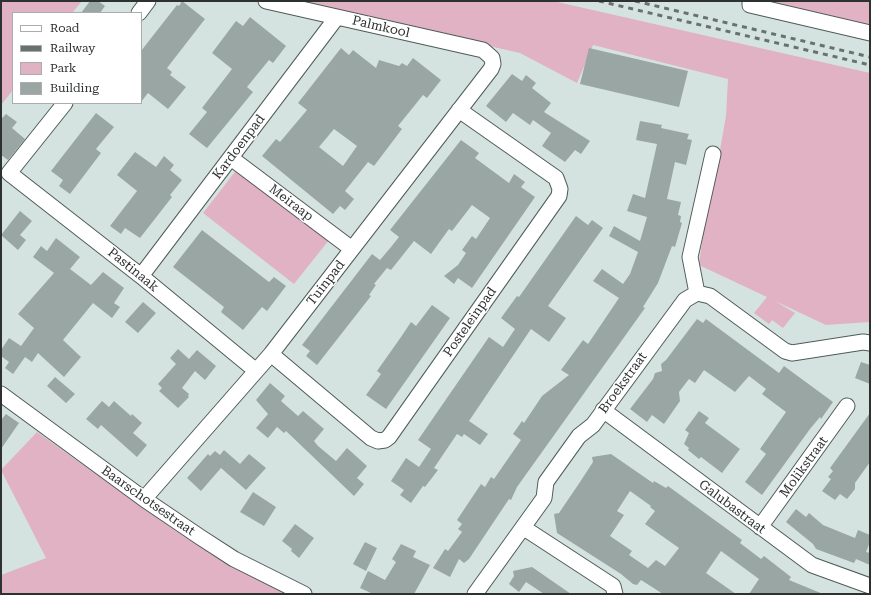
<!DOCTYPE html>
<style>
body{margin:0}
#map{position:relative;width:871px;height:595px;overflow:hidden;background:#d5e3e0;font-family:"Roboto Serif",serif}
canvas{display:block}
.frame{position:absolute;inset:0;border:2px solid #2d3231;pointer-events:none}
.legend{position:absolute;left:12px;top:12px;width:130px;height:92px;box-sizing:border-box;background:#fff;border:1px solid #abadad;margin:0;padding:5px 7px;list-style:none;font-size:12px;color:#2d3231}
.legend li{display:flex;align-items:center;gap:8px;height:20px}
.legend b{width:20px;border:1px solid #abadad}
</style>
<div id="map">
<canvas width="871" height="595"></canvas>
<div class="frame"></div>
<ul class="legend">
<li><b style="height:5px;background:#fff"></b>Road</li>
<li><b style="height:5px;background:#69716f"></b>Railway</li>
<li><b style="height:11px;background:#e1b1c4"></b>Park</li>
<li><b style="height:11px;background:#9aa6a4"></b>Building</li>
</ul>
</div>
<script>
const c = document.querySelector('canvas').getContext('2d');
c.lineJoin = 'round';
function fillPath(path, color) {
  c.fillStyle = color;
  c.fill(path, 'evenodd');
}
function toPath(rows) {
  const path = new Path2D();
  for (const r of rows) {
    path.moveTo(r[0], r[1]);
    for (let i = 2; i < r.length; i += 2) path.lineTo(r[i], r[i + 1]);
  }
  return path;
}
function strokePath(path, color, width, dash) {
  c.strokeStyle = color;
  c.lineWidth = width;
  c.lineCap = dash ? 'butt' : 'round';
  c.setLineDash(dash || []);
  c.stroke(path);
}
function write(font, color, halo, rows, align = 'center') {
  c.font = font + ' "Roboto Serif",serif';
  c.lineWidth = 3;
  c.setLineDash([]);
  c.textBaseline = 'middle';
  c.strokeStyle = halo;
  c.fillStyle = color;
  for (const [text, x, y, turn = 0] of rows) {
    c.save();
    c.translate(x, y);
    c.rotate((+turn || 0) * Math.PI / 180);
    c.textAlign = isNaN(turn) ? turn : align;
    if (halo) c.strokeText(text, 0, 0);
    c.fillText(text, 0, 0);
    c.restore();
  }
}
const green = toPath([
 [1,1,82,1,72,13,13,13,13,90,1,105],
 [290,1,553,1,870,73,870,322,826,325,775,301,795,313,783,328,772,320,769,324,754,313,767,297,699,265,706,211,720,150,726,116,728,79,593,45,577,83,520,53],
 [768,1,870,1,870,25],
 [238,168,329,240,294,284,203,213],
 [37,432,177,532,229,565,289,594,1,594,1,575,46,558,1,470]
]);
const building = toPath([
 [90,1,98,1,105,6,100,13,81,13],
 [182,1,205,19,167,68,172,72,170,75,186,87,168,109,148,93,141,102,141,51,177,5,179,6],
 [250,17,286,46,273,63,269,60,247,87,253,92,207,148,189,134,207,112,202,108,232,69,212,53,236,21,243,26],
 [341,48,349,55,353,50,376,68,379,60,399,66,402,63,407,66,413,58,441,80,427,98,423,95,398,126,402,129,374,166,368,162,345,191,354,199,345,210,340,206,333,214,262,156,276,139,280,142,307,110,298,103],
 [334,129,357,146,343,166,319,147],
 [589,48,688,71,679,107,580,84],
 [512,74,522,81,526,75,536,83,532,88,551,103,544,112,590,141,581,154,575,150,565,162,542,146,551,133,533,120,530,125,513,113,506,122,486,106],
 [96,113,114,127,96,149,101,153,70,194,59,186,63,180,51,171],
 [6,114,17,122,12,128,25,139,8,160,1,155,1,119],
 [640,121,662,125,661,128,689,134,687,139,692,140,686,165,675,162,667,199,681,202,678,215,681,216,680,222,682,223,675,247,672,246,658,283,643,307,645,308,517,487,511,500,509,499,469,559,464,563,459,559,450,577,433,568,445,549,448,551,462,532,458,529,462,524,457,520,481,484,485,487,491,477,494,479,521,440,513,434,522,421,524,423,542,396,569,375,561,370,583,340,588,344,619,298,593,281,602,269,623,284,630,274,638,252,609,236,614,226,640,241,647,217,627,211,633,194,645,198,657,144,636,140],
 [461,140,479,153,475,158,509,183,514,174,525,182,521,187,535,197,472,288,458,278,454,284,444,276,458,265,466,253,462,250,472,236,476,239,490,218,472,205,452,231,449,229,431,254,414,241,391,270,387,268,374,284,376,285,369,295,371,296,317,365,306,356,310,351,302,345,372,254,380,260,391,247,399,237,390,230],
 [135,152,156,167,164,156,174,165,170,170,182,180,170,195,172,197,140,238,125,228,121,234,110,226,137,191,117,175],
 [20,211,32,221,20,235,26,240,18,250,1,235],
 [576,216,588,225,592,220,603,228,548,306,566,318,549,342,531,329,469,421,488,434,480,445,464,434,462,437,457,434,434,468,438,470,425,487,423,486,411,503,400,495,404,490,391,481,406,458,419,467,431,449,418,440,489,337,503,347,515,329,501,318,517,296,519,297],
 [202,230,269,282,274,277,286,286,267,311,262,307,243,330,221,312,224,307,173,267],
 [56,238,80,257,70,269,91,285,103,272,124,288,114,303,120,307,112,318,93,303,63,340,81,357,64,377,38,353,32,362,25,357,13,374,5,368,9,362,1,356,1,350,9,338,21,346,34,328,18,314,54,273,33,257,41,246,47,251],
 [143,302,156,313,138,333,125,322],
 [432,305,450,318,386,409,366,395,381,374,377,371,401,337,411,322,416,326],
 [697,319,703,323,706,319,779,373,784,366,833,402,821,419,820,417,810,429,762,495,745,482,766,454,760,449,786,412,762,394,766,389,749,376,735,392,704,370,695,383,689,379,679,392,680,401,664,424,652,415,647,422,630,409,653,379,655,373,662,371,661,364,666,360],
 [178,349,189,359,197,350,216,366,205,380,195,371,182,388,189,394,188,396,189,397,178,408,159,391,162,388,158,384,176,364,170,358],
 [861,362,870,365,870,384,855,378],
 [55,377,75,394,66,403,47,386],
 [270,383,285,396,281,401,298,416,303,411,324,429,314,441,318,446,336,461,347,448,367,466,357,478,364,484,354,496,286,431,284,433,277,427,268,438,256,428,268,414,256,400],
 [102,401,109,407,114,401,131,416,132,414,142,423,133,433,147,445,137,457,101,425,98,429,86,419],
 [699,411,709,418,705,423,740,449,722,473,701,457,699,459,688,450,689,448,684,444,689,433,685,430],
 [870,413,870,462,855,483,855,489,847,499,840,494,835,500,822,491,831,479,828,477,833,471,830,468],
 [6,414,19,423,1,449,1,420],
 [224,450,240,464,249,454,266,468,246,490,221,468,201,491,187,478,208,454,210,456,215,451,220,455],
 [611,454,653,483,654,481,666,488,668,486,742,540,740,543,761,559,764,556,791,577,789,580,823,594,749,594,759,579,721,551,706,573,736,594,663,594,641,580,637,585,633,584,621,574,557,533,554,514,559,513,580,482,593,462,592,457],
 [630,491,651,506,650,507,655,511,645,524,679,548,665,566,656,560,648,568,629,555,632,551,610,536,624,515,617,511],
 [253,492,276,507,264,526,240,512],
 [796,509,806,517,809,513,823,525,855,538,858,530,870,535,870,542,866,552,870,553,870,565,856,559,854,563,816,549,813,544,786,522],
 [295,524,314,538,299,558,291,551,292,549,282,541],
 [365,542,377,548,366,571,353,564],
 [401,544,416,551,413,557,430,565,414,594,373,594,360,588,368,571,385,580,396,562,392,559],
 [532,567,571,594,544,594,526,582,519,592,509,584,514,576,513,571]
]);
const minor = toPath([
 [750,1,750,5,870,33],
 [139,13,148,1],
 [65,103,9,173,141,276,255,370],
 [231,158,352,249],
 [141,276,337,17],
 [697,293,710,296,785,351,792,353,863,342,870,343],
 [271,354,371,438,378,441,385,440,389,437,559,196,560,189,556,178,459,110],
 [1,394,144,499,200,537,234,559,304,594],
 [603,410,812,565,870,586],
 [144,499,271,354,491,69,493,64,492,58,483,50,266,1],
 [760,527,847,406],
 [524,528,613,586,615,594],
 [475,594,544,498,546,482,579,436,593,425,685,300,697,293,690,257,713,154]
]);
const rail = toPath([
 [599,1,870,65],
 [635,1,870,57]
]);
const streetNames = [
 ["Palmkool",381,27,13],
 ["Kardoenpad",239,147,-53],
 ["Meiraap",291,203,37],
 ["Pastinaak",133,270,39],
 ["Tuinpad",326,283,-52],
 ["Posteleinpad",470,322,-55],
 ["Broekstraat",623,383,-54],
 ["Molikstraat",804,467,-54],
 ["Baarschotsestraat",148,501,35],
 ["Galubastraat",732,507,37]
];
fillPath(green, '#e1b1c4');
fillPath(building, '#9aa6a4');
strokePath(minor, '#4f5b59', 17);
strokePath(minor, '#fff', 15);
strokePath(rail, '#69716f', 3, [5, 5]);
write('13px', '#2d3231', '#fff', streetNames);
</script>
